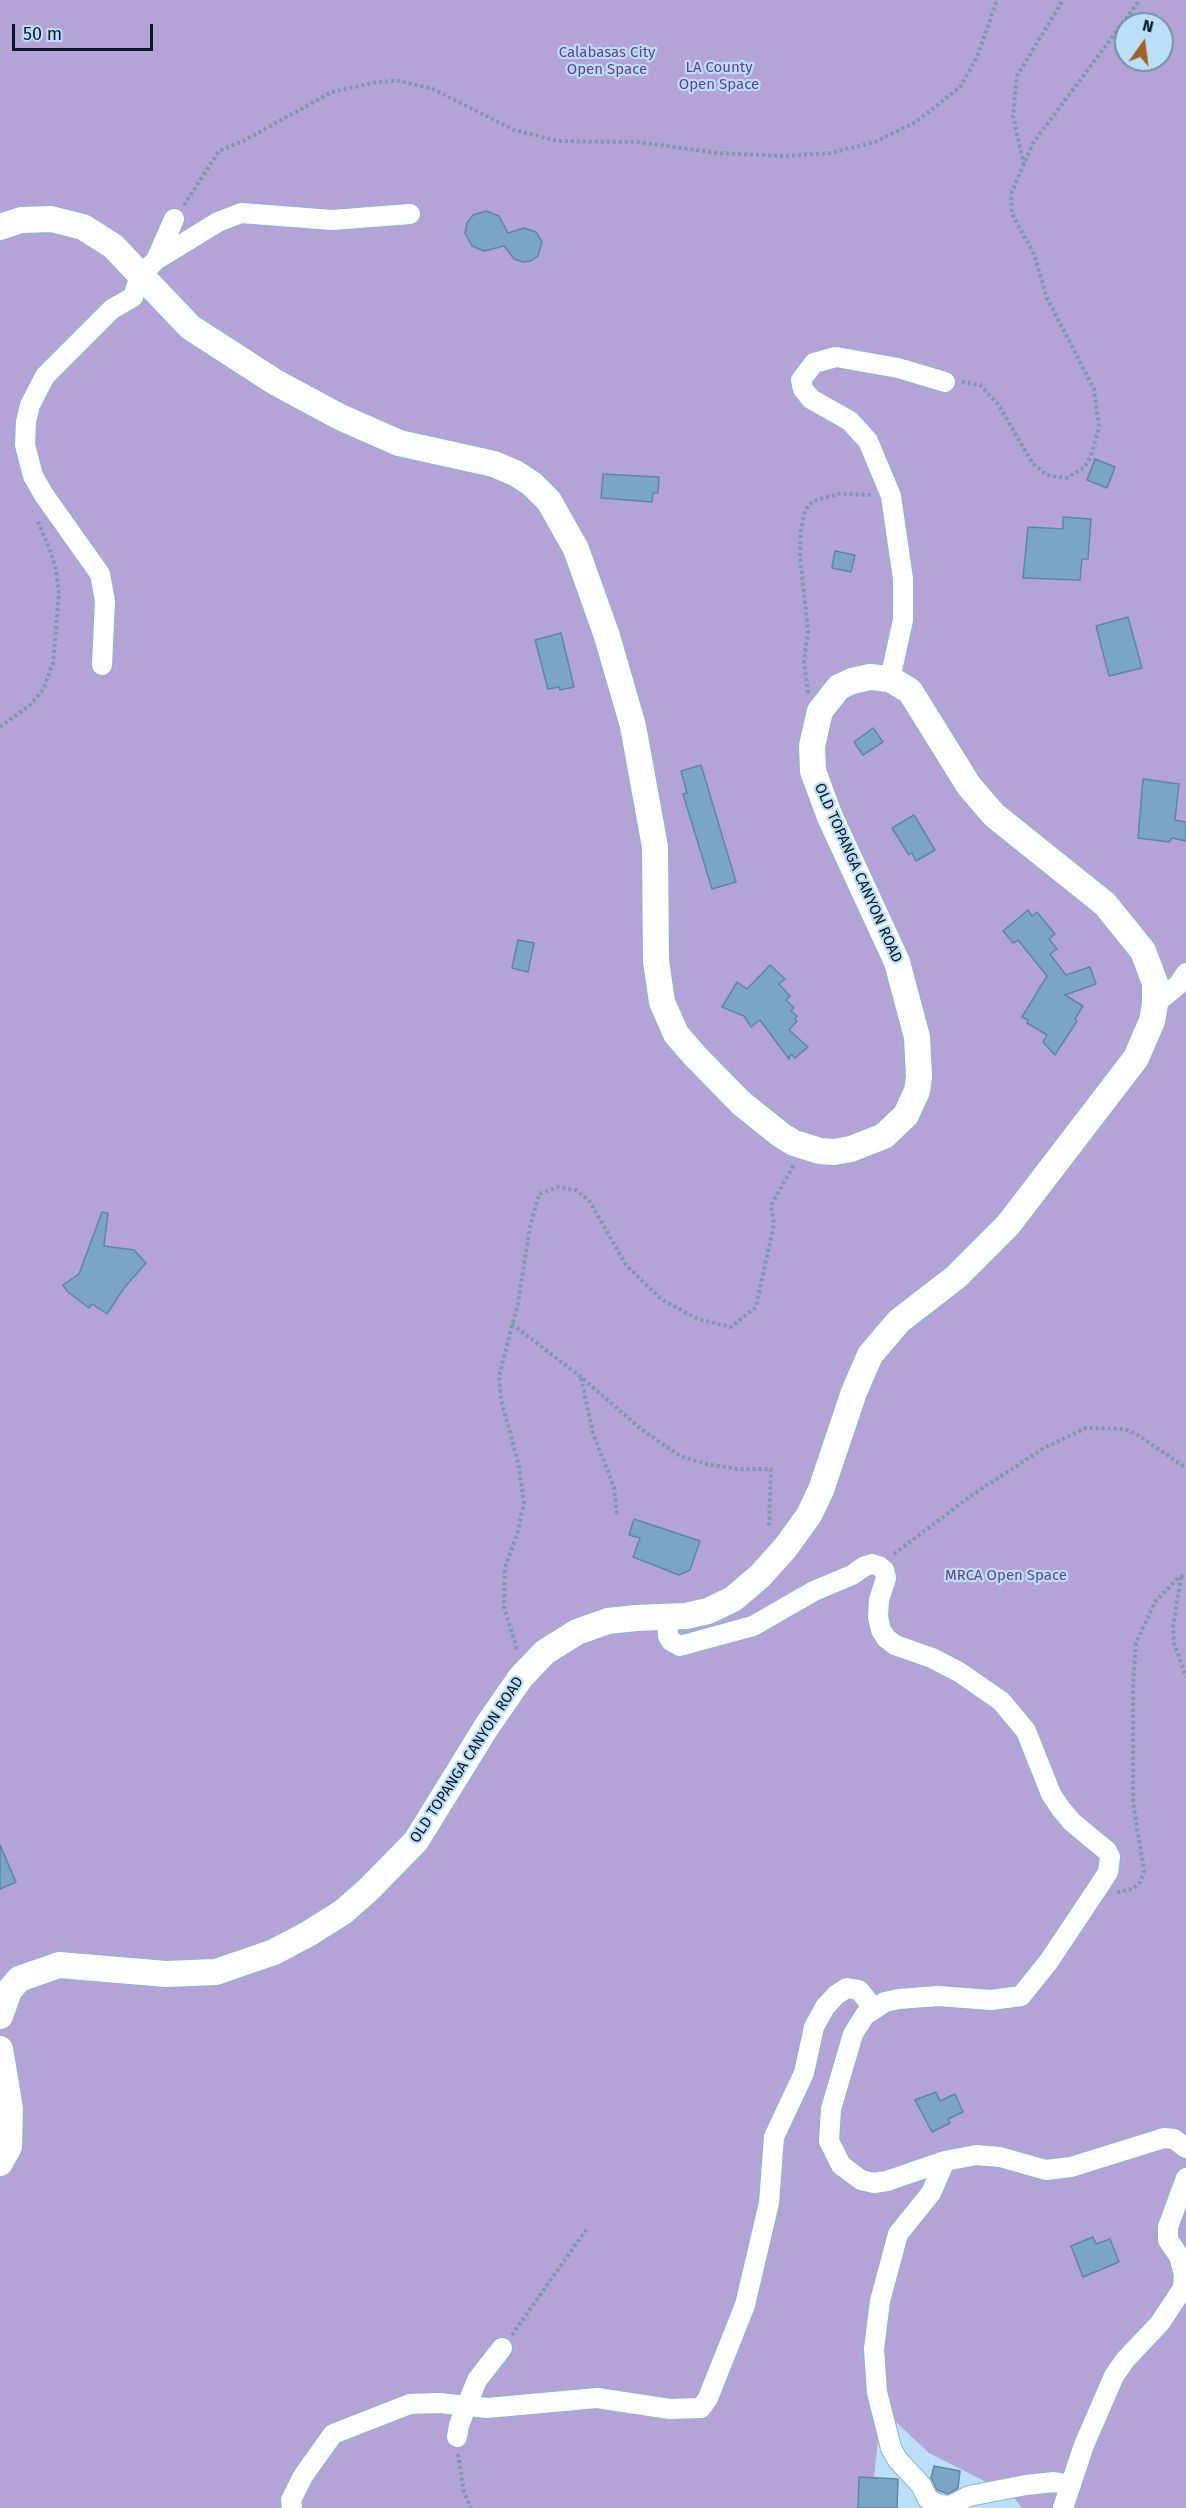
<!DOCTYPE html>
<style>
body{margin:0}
#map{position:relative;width:1186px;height:2508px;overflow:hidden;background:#bcdff9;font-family:"Fira Sans",sans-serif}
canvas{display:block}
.north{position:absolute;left:1114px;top:12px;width:60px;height:60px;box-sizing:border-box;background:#bcdff9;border:2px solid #7490a4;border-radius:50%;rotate:14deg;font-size:16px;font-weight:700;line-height:24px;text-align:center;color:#081925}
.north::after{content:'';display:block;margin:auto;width:21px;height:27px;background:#a16229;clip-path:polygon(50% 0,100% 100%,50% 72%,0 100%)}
.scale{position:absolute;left:12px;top:24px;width:141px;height:27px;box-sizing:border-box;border:3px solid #081925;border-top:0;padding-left:8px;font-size:18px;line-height:21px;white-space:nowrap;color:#081925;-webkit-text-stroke:4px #bcdff9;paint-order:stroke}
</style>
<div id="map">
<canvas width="1186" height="2508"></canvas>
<div class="north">N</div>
<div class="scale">50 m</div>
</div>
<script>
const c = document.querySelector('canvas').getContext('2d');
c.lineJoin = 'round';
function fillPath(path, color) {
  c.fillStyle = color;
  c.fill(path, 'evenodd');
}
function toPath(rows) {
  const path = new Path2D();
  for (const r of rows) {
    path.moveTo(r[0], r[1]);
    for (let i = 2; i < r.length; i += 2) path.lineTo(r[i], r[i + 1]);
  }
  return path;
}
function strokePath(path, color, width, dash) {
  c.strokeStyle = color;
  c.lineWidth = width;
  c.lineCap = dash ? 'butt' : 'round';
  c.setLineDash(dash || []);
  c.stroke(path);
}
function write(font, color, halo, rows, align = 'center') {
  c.font = font + ' "Fira Sans",sans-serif';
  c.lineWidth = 4.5;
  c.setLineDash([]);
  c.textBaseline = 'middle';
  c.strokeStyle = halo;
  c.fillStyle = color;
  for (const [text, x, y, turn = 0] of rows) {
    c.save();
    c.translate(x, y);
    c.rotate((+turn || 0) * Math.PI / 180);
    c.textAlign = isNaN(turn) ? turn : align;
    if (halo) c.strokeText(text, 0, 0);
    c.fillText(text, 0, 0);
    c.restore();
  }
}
const green = toPath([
 [0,0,1186,0,1186,2508,1022,2508,1012,2495,929,2453,881,2408,871,2508,0,2508],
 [1126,24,1162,24,1162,60,1126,60]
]);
const building = toPath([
 [486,211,499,216,508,233,524,228,536,232,542,242,538,256,531,261,523,262,514,259,504,246,484,251,472,246,465,233,467,223,473,215,486,211],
 [1095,459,1115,467,1107,488,1087,480,1095,459],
 [603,474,659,477,658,493,653,493,652,502,601,498,603,474],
 [1063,517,1091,519,1088,559,1082,559,1080,580,1023,578,1028,527,1063,529,1063,517],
 [835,551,855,555,851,572,832,568,835,551],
 [1128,617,1142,668,1109,676,1096,626,1128,617],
 [561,633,574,687,560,690,559,687,548,689,535,640,561,633],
 [873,728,883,742,863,755,854,742,873,728],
 [701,765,736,882,712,889,683,794,687,793,681,771,701,765],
 [1143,779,1179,784,1175,820,1186,822,1186,841,1172,838,1169,842,1138,838,1143,779],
 [914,815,935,850,916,861,912,853,909,855,892,828,914,815],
 [1028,910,1032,916,1037,912,1055,934,1049,939,1057,949,1050,954,1066,975,1090,967,1096,984,1065,995,1083,1006,1075,1019,1077,1021,1055,1055,1043,1042,1047,1035,1027,1023,1028,1020,1022,1017,1047,976,1018,940,1013,943,1003,931,1028,910],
 [518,940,534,943,528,972,512,968,518,940],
 [770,965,785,979,779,984,790,996,786,1000,794,1008,791,1011,797,1016,795,1019,797,1021,789,1030,808,1047,795,1058,791,1054,789,1059,760,1020,751,1027,744,1016,722,1007,737,982,747,989,770,965],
 [102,1212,108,1213,104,1246,134,1250,146,1263,124,1288,107,1314,92,1304,89,1308,68,1292,63,1285,79,1274,102,1212],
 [634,1519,700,1541,690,1570,679,1575,633,1557,640,1538,629,1535,634,1519],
 [0,1845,16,1882,0,1889,0,1845],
 [936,2092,940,2101,955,2094,963,2112,948,2119,950,2123,932,2132,915,2100,936,2092],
 [1093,2237,1096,2244,1110,2239,1119,2262,1083,2277,1071,2246,1093,2237],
 [934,2466,960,2471,958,2488,948,2494,937,2490,931,2478,934,2466],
 [859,2477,898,2479,897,2508,858,2508,859,2477]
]);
const path = toPath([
 [1024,165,1013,116,1017,76,1063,0],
 [184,205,219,151,243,141,332,92,377,82,399,81,433,89,514,130,558,141,638,142,717,153,785,156,831,153,875,142,916,122,960,87,977,57,997,0],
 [962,382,980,385,998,404,1033,464,1047,475,1066,478,1084,468,1091,456,1099,426,1094,389,1047,298,1034,254,1012,214,1011,194,1033,143,1140,0],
 [808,693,804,662,808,630,800,557,801,530,805,510,813,501,838,494,872,495],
 [0,727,30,705,43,690,53,663,59,594,56,569,49,547,37,520],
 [512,1324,581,1377,641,1429,680,1456,707,1464,737,1469,771,1469,769,1528],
 [581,1378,593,1433,614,1487,617,1516],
 [894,1554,972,1495,1044,1448,1086,1428,1124,1429,1138,1435,1186,1468],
 [1181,1577,1173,1626,1174,1643,1186,1677],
 [517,1649,504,1607,505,1567,517,1535,524,1503,518,1462,501,1400,499,1376,518,1303,530,1227,539,1194,558,1187,576,1190,590,1202,626,1265,661,1299,698,1319,731,1327,756,1307,774,1224,771,1205,794,1165],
 [1117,1892,1133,1889,1140,1882,1144,1871,1133,1802,1133,1682,1136,1643,1155,1602,1177,1579,1186,1574],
 [512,2335,586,2230],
 [458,2454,464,2492,471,2508]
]);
const minor = toPath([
 [156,260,218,222,241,213,332,220,410,214],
 [102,665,105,601,100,574,44,495,33,476,25,445,26,422,30,405,45,376,112,309,133,297,140,276,156,260,174,219],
 [890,679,903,620,903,579,891,496,868,441,850,421,811,399,803,389,801,380,814,363,836,357,898,368,945,382],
 [1155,1004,1178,985,1186,973],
 [667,1618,668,1636,671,1641,680,1646,687,1644,753,1626,814,1591,852,1575,865,1566,872,1564,879,1566,884,1570,886,1578,879,1600,878,1617,881,1630,886,1638,895,1645,932,1658,959,1672,1001,1701,1026,1731,1051,1794,1061,1809,1072,1822,1107,1851,1110,1857,1108,1872,1101,1883,1049,1961,1021,1996,991,2000,938,1996,899,1999,885,2002,865,2015,853,2034,831,2109,829,2141,841,2165,861,2180,874,2183,887,2181,945,2161,976,2155,1000,2157,1046,2170,1071,2167,1164,2138,1174,2139,1186,2148],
 [945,2161,931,2193,898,2234,880,2301,874,2349,877,2392,891,2448,897,2459,921,2485,928,2499,939,2505,950,2506,969,2496,1026,2485,1054,2482,1071,2485],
 [457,2437,459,2425,477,2380,502,2348],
 [292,2508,291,2500,303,2476,333,2434,410,2404,439,2403,487,2408,597,2398,670,2409,701,2408,708,2398,745,2305,769,2203,774,2137,804,2073,814,2027,825,2007,836,1995,847,1988,859,1990,874,2009],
 [1063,2508,1084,2445,1114,2376,1125,2360,1160,2323,1183,2288,1184,2274,1179,2256,1168,2240,1168,2227,1186,2178]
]);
const major = toPath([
 [0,227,21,220,51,219,83,227,113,246,190,327,275,382,340,417,399,443,494,464,517,474,532,484,549,501,576,549,607,636,633,726,655,847,656,961,662,1002,676,1034,695,1056,741,1103,781,1135,794,1143,820,1151,834,1152,851,1149,884,1136,906,1115,917,1091,919,1077,917,1037,897,962,830,817,813,771,812,746,820,711,839,687,852,681,870,677,890,679,910,691,969,786,994,815,1105,904,1143,951,1155,983,1155,1004,1152,1021,1136,1058,1008,1225,956,1277,899,1321,870,1355,854,1392,821,1490,809,1515,786,1547,760,1576,733,1599,708,1611,686,1616,636,1618,608,1621,577,1632,545,1652,521,1677,487,1726,416,1841,368,1890,343,1912,308,1934,274,1952,216,1972,166,1974,59,1965,19,1979,9,1991,0,2016],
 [0,2049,10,2109,9,2147,0,2163]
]);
const parkNames = [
 ["Calabasas City",607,53],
 ["Open Space",607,70],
 ["LA County",719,68],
 ["Open Space",719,85],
 ["MRCA Open Space",1006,1576]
];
const streetNames = [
 ["OLD TOPANGA CANYON ROAD",858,873,66],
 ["OLD TOPANGA CANYON ROAD",467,1760,-57]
];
fillPath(green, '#b4a3d7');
fillPath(building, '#7aa5c3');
strokePath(building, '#5d87a4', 1.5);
strokePath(minor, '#89b5d3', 22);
strokePath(major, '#89b5d3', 28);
strokePath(path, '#7c99ae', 4, [3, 3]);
strokePath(minor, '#fff', 20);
strokePath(major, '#fff', 26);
write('15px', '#61428f', '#bcdff9', parkNames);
write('15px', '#081925', '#bcdff9', streetNames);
</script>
